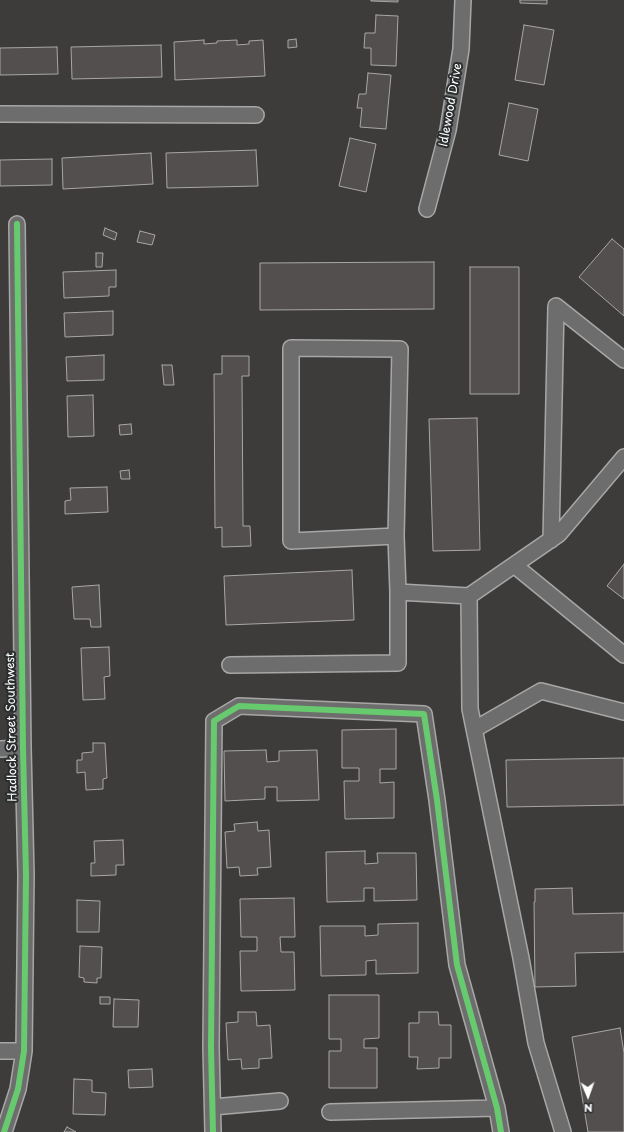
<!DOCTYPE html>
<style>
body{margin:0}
#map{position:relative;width:624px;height:1132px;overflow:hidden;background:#3d3c3b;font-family:"Playpen Sans",sans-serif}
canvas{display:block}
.north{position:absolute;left:568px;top:1076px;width:40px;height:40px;-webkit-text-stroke:3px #2a2d2e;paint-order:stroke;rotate:178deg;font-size:11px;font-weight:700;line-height:16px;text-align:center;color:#fff}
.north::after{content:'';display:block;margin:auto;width:14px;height:18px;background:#fff;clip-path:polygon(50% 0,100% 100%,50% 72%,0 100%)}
</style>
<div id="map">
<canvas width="624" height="1132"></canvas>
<div class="north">N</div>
</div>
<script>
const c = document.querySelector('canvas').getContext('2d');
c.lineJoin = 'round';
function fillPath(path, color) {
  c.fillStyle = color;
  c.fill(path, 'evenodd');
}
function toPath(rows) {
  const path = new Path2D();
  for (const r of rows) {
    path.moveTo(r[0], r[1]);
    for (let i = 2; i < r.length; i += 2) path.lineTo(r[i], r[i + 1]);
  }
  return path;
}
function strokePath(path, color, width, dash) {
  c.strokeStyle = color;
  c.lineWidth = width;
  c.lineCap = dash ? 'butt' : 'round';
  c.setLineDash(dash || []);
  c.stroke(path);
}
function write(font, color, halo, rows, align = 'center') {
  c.font = font + ' "Playpen Sans",sans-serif';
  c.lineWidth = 4;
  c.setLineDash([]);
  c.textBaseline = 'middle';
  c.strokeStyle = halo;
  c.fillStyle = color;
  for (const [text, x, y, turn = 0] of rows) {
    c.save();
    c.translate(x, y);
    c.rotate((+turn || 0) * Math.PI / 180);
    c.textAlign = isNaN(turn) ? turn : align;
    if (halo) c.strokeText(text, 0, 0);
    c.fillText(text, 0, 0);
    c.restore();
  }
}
const building = toPath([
 [371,0,398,0,398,2,371,1,371,0],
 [520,0,547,0,547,4,520,3,520,0],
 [376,15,398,16,396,66,371,65,371,48,364,48,365,33,375,33,376,15],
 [524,25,554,30,544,85,515,80,524,25],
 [296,39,297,47,288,48,288,40,296,39],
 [204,40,204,44,217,43,217,41,237,40,237,45,249,44,249,41,263,40,265,76,175,80,174,42,204,40],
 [161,45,162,77,72,79,71,47,161,45],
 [57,47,58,74,0,75,0,48,57,47],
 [368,73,391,75,386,129,360,127,362,108,357,108,359,94,366,94,368,73],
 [509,103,538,109,528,161,499,155,509,103],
 [350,138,376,144,366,192,339,186,350,138],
 [256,150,258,186,167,188,166,153,256,150],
 [151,153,153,184,63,189,62,158,151,153],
 [52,159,52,185,0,186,0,160,52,159],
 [105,228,117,233,115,240,103,235,105,228],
 [140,231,155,235,152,245,137,242,140,231],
 [612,239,624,249,624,316,579,277,612,239],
 [96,253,103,253,102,267,96,267,96,253],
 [434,262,434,309,260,310,260,263,434,262],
 [470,267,519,267,519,394,470,394,470,267],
 [116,270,116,287,109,287,109,296,64,298,63,272,116,270],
 [113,311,113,335,65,337,64,313,113,311],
 [104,355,104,380,67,381,66,357,104,355],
 [222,356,249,356,249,376,242,376,243,526,250,526,251,546,222,547,222,527,215,528,214,374,222,374,222,356],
 [162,365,172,365,174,385,164,385,162,365],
 [93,395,94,436,68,437,67,396,93,395],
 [477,418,480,550,433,551,429,419,477,418],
 [131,424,132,434,120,435,119,425,131,424],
 [129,470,130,479,121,479,120,471,129,470],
 [107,487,108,512,65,514,65,501,71,500,70,488,107,487],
 [624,564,624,599,607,586,624,564],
 [352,570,354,620,226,625,224,576,352,570],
 [99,585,101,627,91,627,90,619,74,619,72,587,99,585],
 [109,647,110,676,104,677,105,699,83,700,81,648,109,647],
 [396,729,396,769,380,769,380,783,394,782,394,818,345,819,344,781,359,781,359,768,342,768,342,730,396,729],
 [93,743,105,743,107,778,103,779,103,789,86,790,85,772,77,773,77,760,82,760,82,753,93,752,93,743],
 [266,750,267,762,279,761,279,751,317,750,319,800,277,801,277,787,265,787,265,799,225,801,224,751,266,750],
 [624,758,624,805,507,807,506,760,624,758],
 [257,822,258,831,269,830,271,867,257,868,258,875,240,876,239,867,227,868,225,832,235,831,234,824,257,822],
 [123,840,124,865,116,865,116,875,91,876,91,863,95,863,94,841,123,840],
 [365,851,365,864,378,863,377,853,416,853,417,900,374,901,374,888,364,888,364,901,327,902,326,852,365,851],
 [572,888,573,914,624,913,624,952,575,953,576,986,535,987,534,902,535,902,535,889,572,888],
 [294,898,295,937,280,937,281,952,294,952,295,990,241,991,240,951,257,951,257,937,241,937,240,899,294,898],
 [77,900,100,901,99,932,77,932,77,900],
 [418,923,418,973,376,974,376,960,366,961,366,975,321,976,320,926,365,926,365,936,378,935,378,924,418,923],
 [80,946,102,947,101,978,97,978,97,983,84,982,84,978,79,977,80,946],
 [329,995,379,995,379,1038,364,1039,364,1048,377,1048,377,1088,329,1088,329,1051,341,1051,341,1039,329,1039,329,995],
 [100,997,110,997,110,1004,100,1004,100,997],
 [114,999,139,1000,138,1027,113,1027,114,999],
 [238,1012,256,1012,257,1026,270,1025,272,1058,259,1059,259,1068,242,1069,241,1059,228,1060,226,1023,238,1022,238,1012],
 [419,1012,438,1012,439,1025,451,1025,451,1058,439,1058,439,1068,417,1069,418,1057,409,1057,409,1023,419,1023,419,1012],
 [620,1028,624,1053,624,1132,588,1132,572,1037,620,1028],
 [152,1069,153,1087,129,1088,128,1070,152,1069],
 [74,1079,92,1080,92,1092,106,1093,105,1115,73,1114,74,1079],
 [67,1127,76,1132,64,1132,67,1127]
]);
const minor = toPath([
 [0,114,256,115],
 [427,209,448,130,461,49,463,0],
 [551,540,556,306,624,360],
 [514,565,624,655],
 [398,592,469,596,559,534,624,457],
 [469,596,470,709,521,958,536,1043,563,1132],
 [230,665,398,663,398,592,396,536,400,349,291,348,291,541,396,536],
 [475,729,541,691,624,712],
 [0,749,23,748],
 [0,1051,24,1051],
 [213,1107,280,1101],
 [330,1112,497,1108],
 [4,1132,18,1089,24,1051,26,875,23,748,17,224],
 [213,1132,211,1047,214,721,239,706,424,714,437,800,457,965,497,1108,501,1132]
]);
const cycleway = toPath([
 [4,1132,18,1089,24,1051,26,875,23,748,17,224],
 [213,1132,211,1047,214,721,239,706,424,714,437,800,457,965,497,1108,501,1132]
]);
const streetNames = [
 ["Idlewood Drive",451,105,-80],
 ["Hadlock Street Southwest",12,727,-91]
];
fillPath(building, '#534f4e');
strokePath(building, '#a8a7a7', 1);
strokePath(minor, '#a8a7a7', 18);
strokePath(minor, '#6d6d6d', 15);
strokePath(cycleway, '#67ca6e', 6);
write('12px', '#fff', '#2a2d2e', streetNames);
</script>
